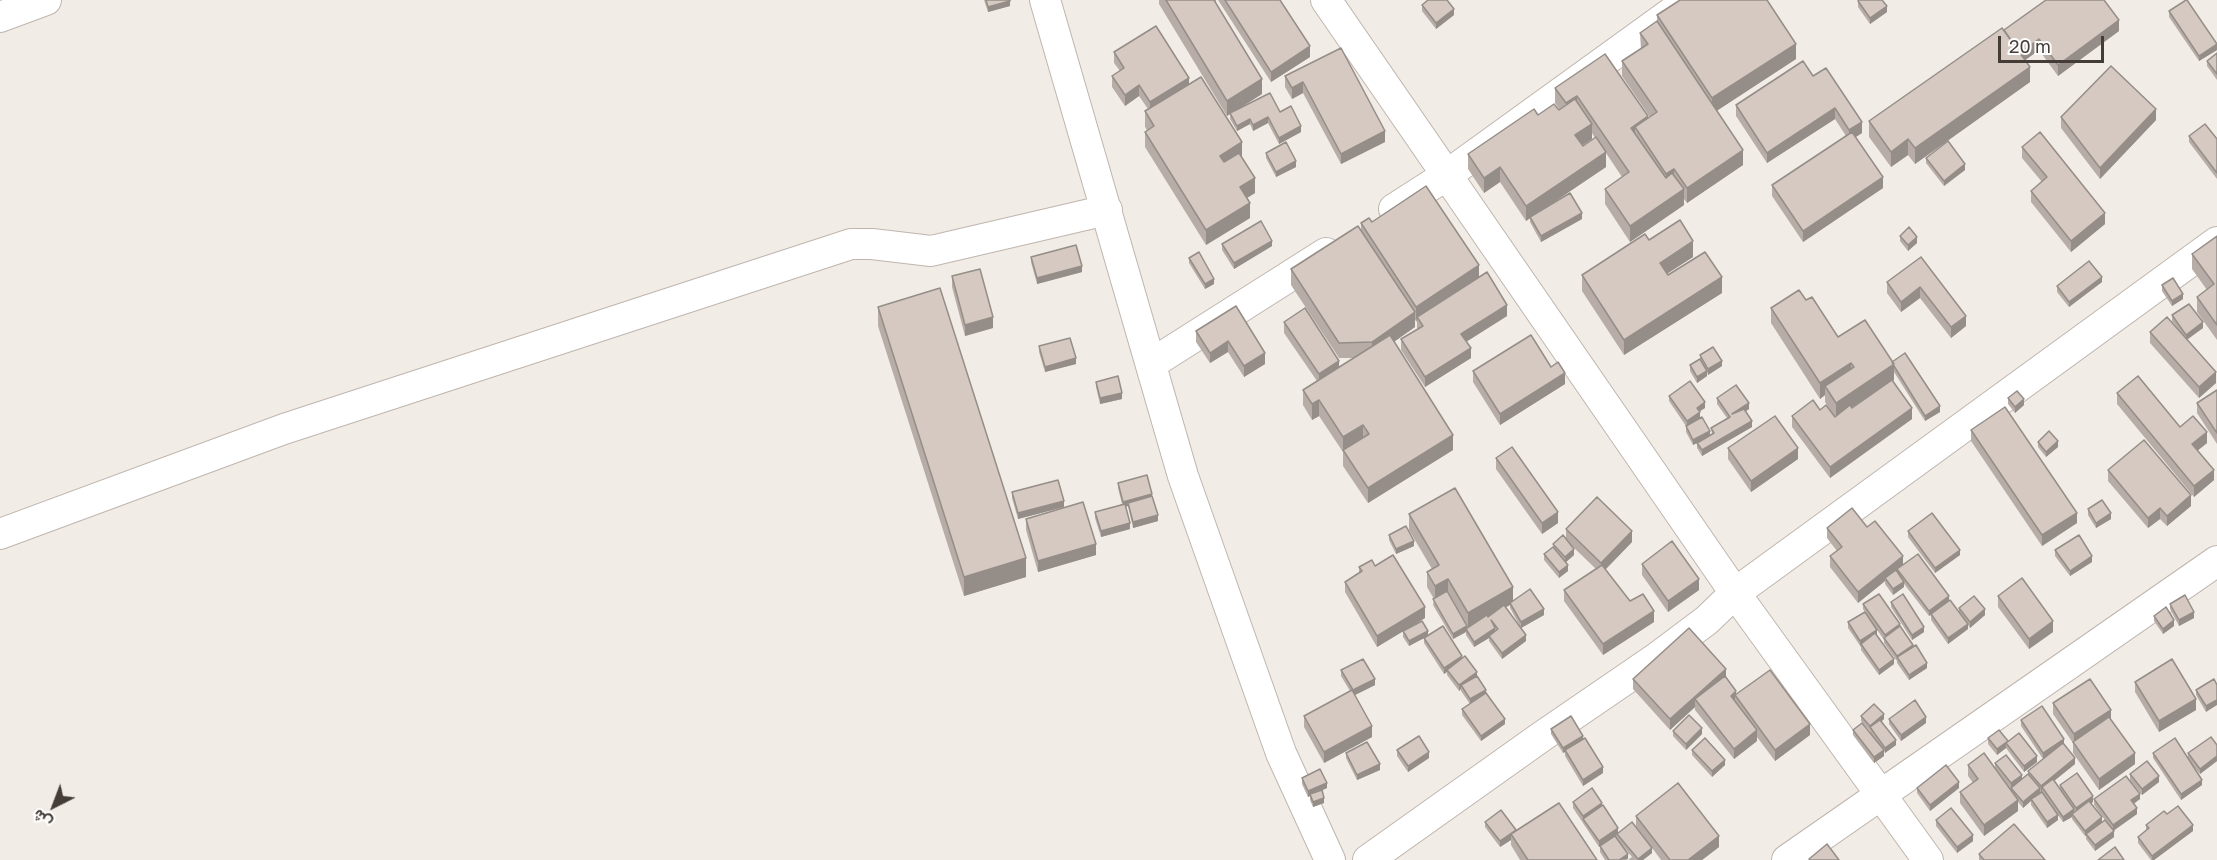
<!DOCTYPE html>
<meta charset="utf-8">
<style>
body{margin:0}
#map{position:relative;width:2217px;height:860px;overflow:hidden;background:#f2ece7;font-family:"Golos Text",Vazirmatn,sans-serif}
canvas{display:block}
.north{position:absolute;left:24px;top:776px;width:60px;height:60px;-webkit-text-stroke:4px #fff;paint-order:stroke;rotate:222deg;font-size:16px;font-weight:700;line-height:24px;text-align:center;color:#443c37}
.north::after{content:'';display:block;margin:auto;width:21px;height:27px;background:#443c37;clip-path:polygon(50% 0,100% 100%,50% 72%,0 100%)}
.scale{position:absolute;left:1998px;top:36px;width:106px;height:27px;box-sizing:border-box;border:3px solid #443c37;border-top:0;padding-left:8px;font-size:18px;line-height:21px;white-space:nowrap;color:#443c37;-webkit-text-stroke:4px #fff;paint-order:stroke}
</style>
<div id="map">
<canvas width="2217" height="860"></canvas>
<div class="north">ش</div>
<div class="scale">20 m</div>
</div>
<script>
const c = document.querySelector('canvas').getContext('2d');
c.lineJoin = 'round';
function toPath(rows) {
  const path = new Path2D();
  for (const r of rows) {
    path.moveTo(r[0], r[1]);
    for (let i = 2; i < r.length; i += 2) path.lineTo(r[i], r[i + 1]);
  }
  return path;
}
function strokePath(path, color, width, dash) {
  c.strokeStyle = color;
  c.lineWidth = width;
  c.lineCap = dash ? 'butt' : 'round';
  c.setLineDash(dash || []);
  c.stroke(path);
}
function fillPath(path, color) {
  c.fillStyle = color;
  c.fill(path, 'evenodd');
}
const minor = toPath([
 [1045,0,1183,476,1281,753,1330,860],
 [1326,0,1735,593,1928,860],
 [0,17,46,0],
 [1394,209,1447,175,1689,0],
 [1151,364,1326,253],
 [0,534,284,429,851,244,872,244,931,251,1107,210],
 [1368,860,1541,737,1655,659,1707,620,1735,593,2217,242],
 [1787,860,2217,561]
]);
const wall = toPath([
 [984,0,1010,0,1010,6,988,12],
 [1159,0,1216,0,1216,3,1262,94,1235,111,1280,112,1301,132,1279,144,1268,123,1253,131,1250,124,1237,131,1230,119,1230,114,1227,116,1159,4],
 [1218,0,1280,0,1310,57,1271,82],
 [1858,1,1887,12,1870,24,1858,7],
 [1422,5,1454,15,1436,29,1422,11],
 [2169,11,2217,50,2199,61,2169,17],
 [1657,15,1796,59,1716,111,1743,165,1687,203,1684,199,1684,205,1630,242,1605,204,1605,189,1622,177,1606,153,1606,167,1546,207,1582,219,1541,242,1530,222,1530,218,1526,221,1500,182,1484,193,1468,169,1468,154,1538,115,1560,110,1555,103,1555,88,1648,118,1650,117,1622,76,1622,61,1641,49,1640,33,1657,22],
 [1592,133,1595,138,1583,146,1582,146,1592,139],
 [2004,30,2119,31,2058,76,2039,50,2025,60,2030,82,1915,164,1908,155,1891,167,1869,137,1869,121],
 [1341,48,1385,142,1341,164,1303,93,1292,99,1285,87,1285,76],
 [1114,52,1189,84,1242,158,1255,193,1247,198,1250,218,1206,245,1145,147,1145,132,1147,130,1145,127,1145,111,1148,109,1139,96,1125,106,1112,87,1112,76,1120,71,1114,63],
 [2217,53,2217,80,2207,66,2207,61],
 [1813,76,1862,133,1856,137,1883,188,1803,242,1772,196,1772,185,1846,136,1835,119,1767,163,1736,116,1736,105],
 [2061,117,2156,120,2100,179,2061,128],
 [2189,136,2217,139,2217,179,2189,142],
 [2022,147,2105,224,2071,252,2031,202,2031,191,2042,182,2022,158],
 [1266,153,1296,167,1276,177,1266,158],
 [1926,158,1965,170,1944,186,1926,163],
 [1372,222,1479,277,1507,316,1466,342,1471,358,1425,387,1401,350,1401,339,1417,329,1417,322,1415,320,1415,327,1394,342,1453,450,1368,503,1343,466,1343,452,1319,416,1312,420,1303,405,1303,390,1317,381,1284,333,1284,322,1339,367,1354,358,1339,358,1291,285,1291,269,1361,230,1361,223],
 [1900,236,1917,243,1908,251,1900,241],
 [2217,236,2217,340,2197,312,2197,297,2207,290,2192,269,2192,254],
 [1649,240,1693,257,1667,274,1668,275,1722,293,1624,355,1582,291,1582,275],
 [1222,244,1272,246,1234,269,1222,250],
 [1031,257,1082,272,1037,284,1031,262],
 [1921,257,1966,326,1951,338,1920,298,1901,312,1887,293,1887,282],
 [1189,258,1214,284,1205,289,1189,263],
 [952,276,993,328,965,336,952,287],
 [2102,282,2069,307,2057,292,2057,286],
 [2162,285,2183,299,2172,306,2162,291],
 [1806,300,1838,337,1892,362,1940,412,1925,421,1894,372,1894,380,1893,380,1912,419,1830,478,1792,427,1792,416,1820,410,1835,417,1825,402,1825,395,1820,399,1771,323,1771,308],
 [1876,391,1852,408,1851,407],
 [1236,306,1265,364,1244,377,1228,352,1210,363,1196,342,1196,331],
 [878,307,1026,577,964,596,878,326],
 [2172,315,2203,328,2187,340,2216,383,2199,398,2150,343,2150,332,2179,330,2172,321],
 [1039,346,1076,364,1045,372,1039,352],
 [1700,355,1722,366,1708,375,1707,372,1707,376,1697,383,1690,371,1690,365,1700,360],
 [1551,367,1565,384,1500,425,1473,382,1473,371],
 [1096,382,1122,399,1100,404,1096,387],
 [2217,390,2217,444,2197,413,2197,403],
 [2117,393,2180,427,2207,443,2197,451,2214,480,2194,497,2117,404],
 [1669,396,1705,408,1699,411,1700,418,1696,420,1710,435,1712,434,1711,428,1727,418,1717,404,1717,398,1749,409,1746,411,1752,427,1702,456,1697,448,1697,443,1693,445,1686,432,1686,426,1669,401],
 [2008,398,2024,405,2015,413,2008,404],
 [1971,430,2077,523,2042,546,1971,441],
 [2038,442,2058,447,2046,457,2038,447],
 [1728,448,1798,459,1751,492,1728,459],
 [1496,458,1558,523,1542,534,1496,469],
 [2108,470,2191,506,2167,526,2160,519,2148,528,2108,481],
 [1118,483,1152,497,1158,521,1133,528,1128,506,1126,507,1130,529,1101,537,1095,518,1095,512,1122,504,1118,488],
 [1012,492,1064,507,1018,519,1012,498],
 [2088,509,2111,519,2096,528,2088,515],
 [1409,514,1513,600,1544,615,1521,628,1510,608,1510,605,1505,607,1526,641,1502,659,1489,641,1489,638,1474,647,1466,635,1466,632,1453,639,1433,605,1434,599,1427,587,1427,572,1432,569,1409,530],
 [1026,519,1096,555,1038,572,1026,530],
 [1867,527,1903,565,1949,600,1959,612,1959,608,1985,615,1970,628,1968,625,1968,629,1948,644,1931,620,1931,615,1929,616,1904,584,1904,587,1893,595,1885,584,1885,581,1858,603,1830,567,1830,556,1837,551,1827,538,1827,528],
 [1566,529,1632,542,1605,570,1630,601,1654,622,1603,655,1564,601,1564,590,1596,569,1570,544,1574,555,1566,562,1568,571,1559,578,1544,560,1544,554,1553,547,1553,544,1566,539],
 [1908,531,1960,555,1935,573,1908,537],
 [1389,535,1414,546,1396,554,1389,540],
 [2055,550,2092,562,2070,576,2055,556],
 [1642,564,1699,590,1668,612,1642,575],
 [1375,566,1425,618,1377,647,1345,592,1345,582,1359,573,1359,567],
 [1998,596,2053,632,2029,649,1998,607],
 [1891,602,1924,632,1912,640,1891,607],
 [1863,604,1900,627,1927,668,1909,680,1897,663,1897,661,1884,643,1884,640,1863,609],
 [2170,604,2194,618,2179,626,2170,609],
 [2154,616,2174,626,2163,634,2154,621],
 [1848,622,1877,636,1894,664,1879,675,1861,650,1861,647,1848,628],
 [1403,631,1428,636,1462,659,1477,676,1505,724,1481,741,1462,715,1462,709,1470,704,1461,691,1461,689,1459,691,1447,675,1447,672,1444,674,1424,643,1424,638,1409,646,1403,637],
 [1341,670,1375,685,1355,695,1372,737,1324,763,1304,727,1304,716,1350,691,1341,676],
 [1726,677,1736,694,1810,735,1775,761,1757,737,1757,741,1734,759,1695,710,1695,707,1670,730,1633,689,1633,679],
 [2135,682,2196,710,2159,732,2135,692],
 [2217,685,2206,712,2196,695,2196,690],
 [2053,703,2111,720,2135,764,2099,790,2073,753,2073,743,2053,714],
 [1861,716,1884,719,1882,721,1896,745,1885,753,1884,751,1884,756,1874,763,1853,735,1853,730,1870,733,1870,731,1861,721],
 [1889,719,1926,723,1901,741,1889,724],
 [2021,720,2064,744,2075,764,2054,781,2060,790,2060,785,2093,802,2091,803,2102,822,2105,820,2094,805,2094,799,2140,799,2134,804,2137,814,2113,831,2114,837,2095,851,2086,839,2086,835,2085,836,2072,819,2072,817,2063,822,2058,815,2058,820,2047,828,2031,805,2031,801,2023,808,2018,802,2018,811,1984,836,1960,803,1960,792,1973,783,1968,776,1968,765,2011,791,2012,788,2011,789,1995,768,1995,763,2022,779,2028,774,2028,771,2043,759,2021,726],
 [1551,729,1583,740,1603,773,1583,786,1565,756,1565,752,1563,753,1551,734],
 [1673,731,1702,734,1686,750,1673,736],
 [1988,738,2008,741,2037,762,2024,772,2006,748,1997,755,1988,744],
 [2217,745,2217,761,2200,774,2192,765,2202,785,2181,800,2153,758,2153,753,2188,758,2188,753],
 [1397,750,1429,758,1408,772,1397,756],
 [1692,750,1725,765,1712,777,1692,755],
 [1346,753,1380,770,1357,780,1346,758],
 [2130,774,2159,782,2142,795,2130,780],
 [1302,778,1327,788,1322,790,1324,803,1313,807,1310,800,1310,796,1308,797,1302,784],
 [1917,788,1959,788,1930,811,1917,793],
 [1573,802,1602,806,1618,833,1652,853,1643,860,1628,860,1632,857,1623,846,1627,860,1605,860,1600,852,1600,846,1612,838,1599,847,1573,808],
 [1636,816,1719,847,1702,860,1661,860,1636,826],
 [1936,820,1973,841,1957,853,1936,826],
 [1485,822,1516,830,1597,860,1520,860,1511,845,1511,840,1500,847,1485,827],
 [2146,825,2193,831,2154,860,2151,860,2138,843,2138,837,2146,831],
 [1979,854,2045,860,1979,860]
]);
const shadedWall = toPath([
 [1010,1,1010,6,988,12,988,7],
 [1887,6,1887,12,1870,24,1870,18],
 [1454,9,1454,15,1436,29,1436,23],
 [2119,20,2119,31,2058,76,2058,65],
 [2039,39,2039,50,2020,64,2020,53],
 [1796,44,1796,59,1712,114,1712,98],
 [2217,44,2217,50,2199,61,2199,56],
 [1310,46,1310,57,1271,82,1271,72],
 [2030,67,2030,82,1915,164,1915,148],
 [1189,78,1189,88,1150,113,1150,102],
 [1262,79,1262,94,1227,116,1227,101],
 [1303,82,1303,93,1292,99,1292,88],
 [1139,85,1139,96,1125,106,1125,95],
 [1577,96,1577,111,1566,118,1566,103],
 [1835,108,1835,119,1767,163,1767,153],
 [2156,109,2156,120,2100,179,2100,168],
 [1648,116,1648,132,1635,127,1635,141,1631,128],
 [1268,117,1268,123,1253,131,1253,125],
 [1250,119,1250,124,1237,131,1237,126],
 [1862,122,1862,133,1849,141,1849,130],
 [1592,124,1592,139,1575,150,1575,135],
 [1301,126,1301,132,1279,144,1279,138],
 [1385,131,1385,142,1341,164,1341,154],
 [1908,139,1908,155,1891,167,1891,152],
 [1242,142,1242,158,1220,172,1220,156],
 [1743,150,1743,165,1687,203,1687,188],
 [1606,152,1606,167,1526,221,1526,206],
 [1296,161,1296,167,1276,177,1276,172],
 [1965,164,1965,170,1944,186,1944,181],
 [1500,167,1500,182,1484,193,1484,178],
 [1674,169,1674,185,1666,190,1666,174],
 [1883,177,1883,188,1803,242,1803,231],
 [1255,178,1255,193,1240,202,1240,187],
 [1684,189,1684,205,1630,242,1630,226],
 [1250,203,1250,218,1206,245,1206,230],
 [1582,213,1582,219,1541,242,1541,236],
 [2105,213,2105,224,2071,252,2071,241],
 [1917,237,1917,243,1908,251,1908,245],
 [1272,241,1272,246,1234,269,1234,263],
 [1693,241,1693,257,1660,278,1660,263],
 [1479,265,1479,280,1417,317,1416,322,1416,307],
 [1082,266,1082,272,1037,284,1037,278],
 [1722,277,1722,293,1624,355,1624,340],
 [2102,277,2102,282,2069,307,2069,302],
 [1214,279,1214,284,1205,289,1205,284],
 [1920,287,1920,298,1901,312,1901,302],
 [2183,294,2183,299,2172,306,2172,301],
 [1507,305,1507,316,1461,345,1461,334],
 [1415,312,1415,327,1372,357,1372,342],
 [1966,316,1966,326,1951,338,1951,327],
 [993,317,993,328,965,336,965,325],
 [2203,322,2203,328,2186,340,2186,335],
 [1228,341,1228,352,1210,363,1210,353],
 [1471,348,1471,358,1425,387,1425,377],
 [1265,353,1265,364,1244,377,1244,366],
 [1076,358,1076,364,1045,372,1045,367],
 [1339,361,1339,372,1319,385,1319,374],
 [1722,361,1722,366,1708,375,1708,369],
 [1851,363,1851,378,1825,386,1825,395,1820,399,1820,383],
 [1894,364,1894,380,1836,418,1836,403],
 [1707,371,1707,376,1697,383,1697,377],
 [2216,372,2216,383,2199,398,2199,387],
 [1565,373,1565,384,1500,425,1500,414],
 [1122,393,1122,399,1100,404,1100,398],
 [2024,399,2024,405,2015,413,2015,407],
 [1319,400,1319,416,1312,420,1312,404],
 [1705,402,1705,408,1697,413,1697,408],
 [1749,403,1749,409,1732,420,1732,414],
 [1940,406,1940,412,1925,421,1925,416],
 [1912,408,1912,419,1830,478,1830,467],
 [1700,412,1700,418,1687,427,1687,421],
 [1752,421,1752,427,1702,456,1702,450],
 [1363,425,1363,440,1343,450,1343,453,1343,437],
 [1710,431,1710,436,1693,445,1693,440],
 [2207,432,2207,443,2192,455,2192,444],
 [1453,435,1453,450,1368,503,1368,488],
 [2058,441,2058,447,2046,457,2046,452],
 [1798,448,1798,459,1751,492,1751,481],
 [2214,470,2214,480,2194,497,2194,486],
 [1152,494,1152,500,1128,503,1128,506,1123,507,1123,502],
 [2191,495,2191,506,2167,526,2167,516],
 [1064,501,1064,507,1018,519,1018,513],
 [2160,508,2160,519,2148,528,2148,518],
 [1558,512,1558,523,1542,534,1542,523],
 [2077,513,2077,523,2042,546,2042,535],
 [2111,513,2111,519,2096,528,2096,523],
 [1158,515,1158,521,1133,528,1133,522],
 [1130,523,1130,529,1101,537,1101,531],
 [1632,531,1632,542,1601,574,1601,563],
 [1414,541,1414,546,1396,554,1396,549],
 [1096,544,1096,555,1038,572,1038,561],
 [1574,549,1574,555,1565,563,1565,557],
 [1960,550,1960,555,1935,573,1935,568],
 [1903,556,1903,566,1886,580,1885,578,1885,581,1858,603,1858,592],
 [2092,556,2092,562,2070,576,2070,571],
 [1026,558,1026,577,964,596,964,577],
 [1568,565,1568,571,1559,578,1559,572],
 [1448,579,1448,594,1435,601,1435,586],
 [1699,579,1699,590,1668,612,1668,601],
 [1904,582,1904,587,1893,595,1893,589],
 [1513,587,1513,603,1510,603,1510,605,1468,629,1468,613],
 [1949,596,1949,602,1929,616,1929,611],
 [1425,607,1425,618,1377,647,1377,636],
 [1544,609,1544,615,1521,628,1521,622],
 [1985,609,1985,615,1970,628,1970,622],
 [1654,611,1654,622,1603,655,1603,644],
 [2194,612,2194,618,2179,626,2179,620],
 [2174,620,2174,626,2163,634,2163,629],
 [2053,621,2053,632,2029,649,2029,639],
 [1900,624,1900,630,1885,638,1885,635],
 [1968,624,1968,629,1948,644,1948,638],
 [1467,626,1466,632,1453,639,1453,634],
 [1924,627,1924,632,1912,640,1912,635],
 [1495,628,1495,634,1489,636,1489,638,1474,647,1474,642],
 [1877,630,1877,636,1861,644,1860,647,1860,641],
 [1428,631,1428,636,1409,646,1409,641],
 [1526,635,1526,641,1502,659,1502,653],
 [1913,645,1913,650,1897,657,1897,661,1897,656],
 [1462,656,1462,662,1447,670,1447,672,1444,674,1444,668],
 [1894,659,1894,664,1879,675,1879,670],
 [1927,663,1927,668,1909,680,1909,675],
 [1726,669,1726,680,1695,699,1695,707,1670,730,1670,719],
 [1477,672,1477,677,1461,685,1461,689,1459,691,1459,685],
 [1375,679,1375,685,1353,696,1353,690],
 [1486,690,1486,695,1470,705,1470,699],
 [1736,691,1736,697,1735,695,1735,703,1731,696],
 [2196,699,2196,710,2159,732,2159,721],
 [2217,700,2217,705,2206,712,2206,706],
 [2111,710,2111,721,2074,745,2074,734],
 [1884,714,1884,719,1872,729,1870,727,1870,731,1870,726],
 [1926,717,1926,723,1901,741,1901,735],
 [1505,719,1505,724,1481,741,1481,736],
 [1810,724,1810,735,1775,761,1775,750],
 [1372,726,1372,737,1324,763,1324,752],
 [1702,728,1702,734,1686,750,1686,744],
 [1757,730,1757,741,1734,759,1734,749],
 [1583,736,1583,741,1565,750,1565,752,1563,753,1563,748],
 [2064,739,2064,744,2043,759,2043,753],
 [1896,740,1896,745,1885,753,1885,748],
 [2008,741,2006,743,2006,748,1997,755,1997,749],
 [1884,750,1884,756,1874,763,1874,757],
 [1429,752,1429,758,1408,772,1408,766],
 [2135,753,2135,764,2099,790,2099,779],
 [2037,756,2037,762,2024,772,2024,766],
 [2217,756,2217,761,2200,774,2200,769],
 [2075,758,2075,764,2044,789,2042,787,2042,791,2041,792,2041,786],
 [1725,760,1725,765,1712,777,1712,771],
 [1380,764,1380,770,1357,780,1357,775],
 [1603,767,1603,773,1583,786,1583,780],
 [2022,775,2022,780,2011,789,2011,783],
 [2159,776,2159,782,2142,795,2142,789],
 [2202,780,2202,785,2181,800,2181,794],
 [1959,782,1959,788,1930,811,1930,805],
 [1327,783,1327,788,1308,797,1308,791],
 [2040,788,2040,793,2023,808,2023,802],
 [2140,794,2140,799,2131,805,2131,800],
 [2093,796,2093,802,2076,814,2076,808],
 [1324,798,1324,803,1313,807,1313,802],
 [2018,800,2018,811,1984,836,1984,825],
 [1602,803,1602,808,1583,819,1583,822,1583,816],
 [2137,808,2137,814,2113,831,2113,825],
 [2074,809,2074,815,2072,814,2072,817,2063,822,2063,817],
 [2058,815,2058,820,2047,828,2047,822],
 [2102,817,2102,823,2085,836,2085,831],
 [2193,825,2193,831,2154,860,2152,860,2152,856],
 [1618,828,1618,834,1599,847,1599,841],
 [1516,830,1511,834,1511,840,1500,847,1500,841],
 [2114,831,2114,837,2095,851,2095,845],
 [1973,835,1973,841,1957,853,1957,847],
 [1719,836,1719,847,1702,860,1688,860],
 [1652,848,1652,853,1643,860,1638,860,1638,859],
 [1628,854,1628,859,1619,860]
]);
const building = toPath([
 [986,0,1010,0,1010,1,988,7,986,0],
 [1166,0,1214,0,1262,79,1227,101,1166,0],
 [1225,0,1280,0,1310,46,1271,72,1225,0],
 [1428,0,1447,0,1454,9,1436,23,1422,5,1428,0],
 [1680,0,1767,0,1796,44,1712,98,1657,15,1680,0],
 [1859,0,1882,0,1887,6,1870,18,1858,1,1859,0],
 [2046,0,2104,0,2119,20,2058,65,2039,39,2020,53,2004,30,2046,0],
 [2186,0,2187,0,2217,44,2199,56,2169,11,2186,0],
 [1657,21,1743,150,1687,188,1674,169,1666,174,1635,127,1657,112,1622,61,1648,44,1640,33,1657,21],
 [1156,26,1189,78,1150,102,1139,85,1125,95,1112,76,1124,68,1114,52,1156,26],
 [2002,28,2030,67,1915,148,1908,139,1891,152,1869,121,2002,28],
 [1341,48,1385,131,1341,154,1303,82,1292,88,1285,76,1341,48],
 [2217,53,2217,74,2207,61,2217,53],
 [1605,54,1648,116,1631,128,1666,178,1672,173,1684,189,1630,226,1605,189,1629,172,1577,96,1566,103,1555,88,1605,54],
 [1803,61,1813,76,1826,68,1862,122,1849,130,1835,108,1767,153,1736,105,1803,61],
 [2111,66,2156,109,2100,168,2061,117,2111,66],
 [1201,77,1242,142,1220,156,1224,162,1239,153,1255,178,1240,187,1250,203,1206,230,1145,132,1154,126,1145,111,1201,77],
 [1270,93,1280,112,1291,106,1301,126,1279,138,1268,117,1253,125,1250,119,1237,126,1230,113,1270,93],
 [1575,99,1592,124,1575,135,1583,146,1596,137,1606,152,1526,206,1500,167,1484,178,1468,154,1534,109,1538,115,1554,104,1559,110,1575,99],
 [2205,124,2217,139,2217,173,2189,136,2205,124],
 [1852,132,1883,177,1803,231,1772,185,1852,132],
 [2040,132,2105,213,2071,241,2031,191,2047,177,2022,147,2040,132],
 [1948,141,1965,164,1944,181,1926,158,1948,141],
 [1286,142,1296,161,1276,172,1266,153,1286,142],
 [1426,186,1479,265,1416,307,1361,223,1369,218,1372,222,1426,186],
 [1570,193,1582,213,1541,236,1530,217,1570,193],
 [1680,220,1693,241,1660,263,1668,275,1705,252,1722,277,1624,340,1582,275,1645,234,1649,240,1680,220],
 [1261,221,1272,241,1234,263,1222,244,1261,221],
 [1358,226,1415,312,1372,342,1339,343,1291,269,1358,226],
 [1909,227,1917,237,1908,245,1900,236,1909,227],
 [2217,236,2217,325,2197,297,2214,284,2192,254,2217,236],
 [1076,245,1082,266,1037,278,1031,257,1076,245],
 [1199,252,1214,279,1205,284,1189,258,1199,252],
 [1921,257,1966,316,1951,327,1920,287,1901,302,1887,282,1921,257],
 [2089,261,2102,277,2069,302,2057,286,2089,261],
 [980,269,993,317,965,325,952,276,980,269],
 [1487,272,1507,305,1461,334,1471,348,1425,377,1401,339,1423,326,1417,317,1487,272],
 [2173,278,2183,294,2172,301,2162,285,2173,278],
 [940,288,1026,558,964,577,878,307,940,288],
 [1799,290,1806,300,1812,297,1838,337,1865,320,1894,364,1836,403,1825,386,1854,367,1851,363,1820,383,1771,308,1799,290],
 [2189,304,2203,322,2186,335,2172,315,2189,304],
 [1236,306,1265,353,1244,366,1228,341,1210,353,1196,331,1236,306],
 [1305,308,1339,361,1319,374,1284,322,1305,308],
 [2167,317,2216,372,2199,387,2150,332,2167,317],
 [1390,335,1453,435,1368,488,1343,450,1369,434,1363,425,1343,437,1319,400,1312,404,1303,390,1390,335],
 [1531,335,1551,367,1558,362,1565,373,1500,414,1473,371,1531,335],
 [1070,338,1076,358,1045,367,1039,346,1070,338],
 [1713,347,1722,361,1708,369,1700,355,1713,347],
 [1905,353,1940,406,1925,416,1894,366,1892,362,1905,353],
 [1700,359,1707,371,1697,377,1690,365,1700,359],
 [1118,376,1122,393,1100,398,1096,382,1118,376],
 [2138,376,2180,427,2193,416,2207,432,2192,444,2214,470,2194,486,2117,393,2138,376],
 [1892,380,1912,408,1830,467,1792,416,1813,400,1820,410,1826,405,1835,417,1850,405,1852,408,1892,380],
 [1690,381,1705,402,1697,408,1700,412,1687,421,1669,396,1690,381],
 [1736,385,1749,403,1732,414,1744,409,1752,421,1702,450,1697,443,1714,433,1711,428,1730,417,1717,398,1736,385],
 [2217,390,2217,433,2197,403,2217,390],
 [2017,391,2024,399,2015,407,2008,398,2017,391],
 [2005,407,2077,513,2042,535,1971,430,2005,407],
 [1775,416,1798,448,1751,481,1728,448,1775,416],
 [1702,417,1710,431,1693,440,1686,426,1702,417],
 [2049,431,2058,441,2046,452,2038,442,2049,431],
 [2144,440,2191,495,2167,516,2160,508,2148,518,2108,470,2144,440],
 [1512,447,1558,512,1542,523,1496,458,1512,447],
 [1147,475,1152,494,1123,502,1118,483,1147,475],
 [1058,480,1064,501,1018,513,1012,492,1058,480],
 [1455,488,1513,587,1468,613,1448,579,1435,586,1427,572,1439,565,1409,514,1455,488],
 [1152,496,1158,515,1133,522,1128,503,1152,496],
 [1597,497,1632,531,1601,563,1566,529,1597,497],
 [2102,500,2111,513,2096,523,2088,509,2102,500],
 [1083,502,1096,544,1038,561,1026,519,1083,502],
 [1125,504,1130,523,1101,531,1095,512,1125,504],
 [1852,508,1867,527,1875,521,1903,556,1858,592,1830,556,1842,547,1827,528,1852,508],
 [1932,513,1960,550,1935,568,1908,531,1932,513],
 [1406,526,1414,541,1396,549,1389,535,1406,526],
 [1563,535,1574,549,1565,557,1553,544,1563,535],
 [2079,535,2092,556,2070,571,2055,550,2079,535],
 [1672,541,1699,579,1668,601,1642,564,1672,541],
 [1553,547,1568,565,1559,572,1544,554,1553,547],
 [1918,554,1949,596,1929,611,1897,569,1918,554],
 [1393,555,1425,607,1377,636,1345,582,1362,571,1359,567,1372,560,1375,566,1393,555],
 [1602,565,1630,601,1643,594,1654,611,1603,644,1564,590,1602,565],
 [1896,570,1904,582,1893,589,1885,578,1896,570],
 [2022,578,2053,621,2029,639,1998,596,2022,578],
 [1530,589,1544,609,1521,622,1510,603,1530,589],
 [1447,591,1467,626,1453,634,1433,599,1447,591],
 [1879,594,1900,624,1885,635,1863,604,1879,594],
 [1903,594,1924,627,1912,635,1891,602,1903,594],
 [2185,595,2194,612,2179,620,2170,604,2185,595],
 [1974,596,1985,609,1970,622,1959,608,1974,596],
 [1950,600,1968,624,1948,638,1931,614,1950,600],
 [1504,605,1526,635,1502,653,1489,636,1498,629,1491,620,1495,628,1474,642,1466,629,1487,615,1488,617,1504,605],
 [2166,607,2174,620,2163,629,2154,616,2166,607],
 [1865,612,1877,630,1860,641,1848,622,1865,612],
 [1422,621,1428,631,1409,641,1403,631,1422,621],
 [1443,626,1462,656,1444,668,1424,638,1443,626],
 [1900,626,1913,645,1897,656,1884,638,1900,626],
 [1689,628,1726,669,1670,719,1633,679,1689,628],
 [1875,633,1894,659,1879,670,1861,644,1875,633],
 [1916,645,1927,663,1909,675,1897,657,1916,645],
 [1465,656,1477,672,1459,685,1447,670,1465,656],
 [1363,659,1375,679,1353,690,1341,670,1363,659],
 [2172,659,2196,699,2159,721,2135,682,2172,659],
 [1770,670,1810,724,1775,750,1735,695,1770,670],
 [1477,676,1486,690,1470,699,1461,685,1477,676],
 [1725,676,1736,691,1731,696,1757,730,1734,749,1695,699,1725,676],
 [2090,679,2111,710,2074,734,2053,703,2090,679],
 [2214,679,2217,685,2217,700,2206,706,2196,690,2214,679],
 [1352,690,1372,726,1324,752,1304,716,1352,690],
 [1486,693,1505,719,1481,736,1462,709,1486,693],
 [1915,700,1926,717,1901,735,1889,719,1915,700],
 [1874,704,1884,714,1870,726,1861,716,1874,704],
 [2042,706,2064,739,2043,753,2021,720,2042,706],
 [1689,715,1702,728,1686,744,1673,731,1689,715],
 [1571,716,1583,736,1563,748,1551,729,1571,716],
 [2109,717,2135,753,2099,779,2073,742,2109,717],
 [1880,720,1896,740,1885,748,1870,727,1880,720],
 [1862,723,1884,750,1874,757,1853,730,1862,723],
 [1999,730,2008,741,1997,749,1988,738,1999,730],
 [2019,733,2037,756,2024,766,2006,743,2019,733],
 [1419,736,1429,752,1408,766,1397,750,1419,736],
 [2211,737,2217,745,2217,756,2200,769,2188,753,2211,737],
 [1585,738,1603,767,1583,780,1565,750,1585,738],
 [1705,738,1725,760,1712,771,1692,750,1705,738],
 [2175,738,2202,780,2181,794,2153,753,2175,738],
 [1367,742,1380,764,1357,775,1346,753,1367,742],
 [2063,743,2075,758,2041,786,2028,771,2063,743],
 [1984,753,2018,800,1984,825,1960,792,1978,779,1968,765,1984,753],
 [2006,755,2022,775,2011,783,1995,763,2006,755],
 [2147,761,2159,776,2142,789,2130,774,2147,761],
 [1946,765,1959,782,1930,805,1917,788,1946,765],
 [1320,769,1327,783,1308,791,1302,778,1320,769],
 [2077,773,2093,796,2076,808,2060,785,2077,773],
 [2028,774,2040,788,2023,802,2011,788,2028,774],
 [2126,776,2140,794,2131,800,2137,808,2113,825,2094,799,2126,776],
 [2053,779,2074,809,2063,817,2042,787,2053,779],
 [1678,783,1719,836,1688,860,1670,860,1636,816,1678,783],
 [1592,788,1602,803,1583,816,1573,802,1592,788],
 [1322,790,1324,798,1313,802,1310,794,1322,790],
 [2042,792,2058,815,2047,822,2031,799,2042,792],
 [2089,801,2102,817,2085,831,2072,814,2089,801],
 [1559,803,1597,860,1528,860,1511,834,1559,803],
 [1603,805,1618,828,1599,841,1583,819,1603,805],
 [2178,806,2193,825,2152,856,2138,837,2149,828,2146,825,2164,811,2167,814,2178,806],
 [1951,808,1973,835,1957,847,1936,820,1951,808],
 [1501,810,1516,830,1500,841,1485,822,1501,810],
 [2105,820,2114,831,2095,845,2086,834,2105,820],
 [1632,822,1652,848,1638,859,1617,834,1632,822],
 [2014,824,2045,860,1984,860,1979,854,2014,824],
 [1615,836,1628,854,1619,860,1609,860,1600,846,1615,836],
 [1827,844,1839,860,1810,860,1809,859,1827,844],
 [2115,847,2124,860,2098,860,2115,847]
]);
strokePath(minor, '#bfb5ae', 32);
strokePath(minor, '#fff', 30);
fillPath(wall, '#b7ada6');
fillPath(shadedWall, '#958d87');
fillPath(building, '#d5c9c1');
strokePath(building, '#958d87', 1.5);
</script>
